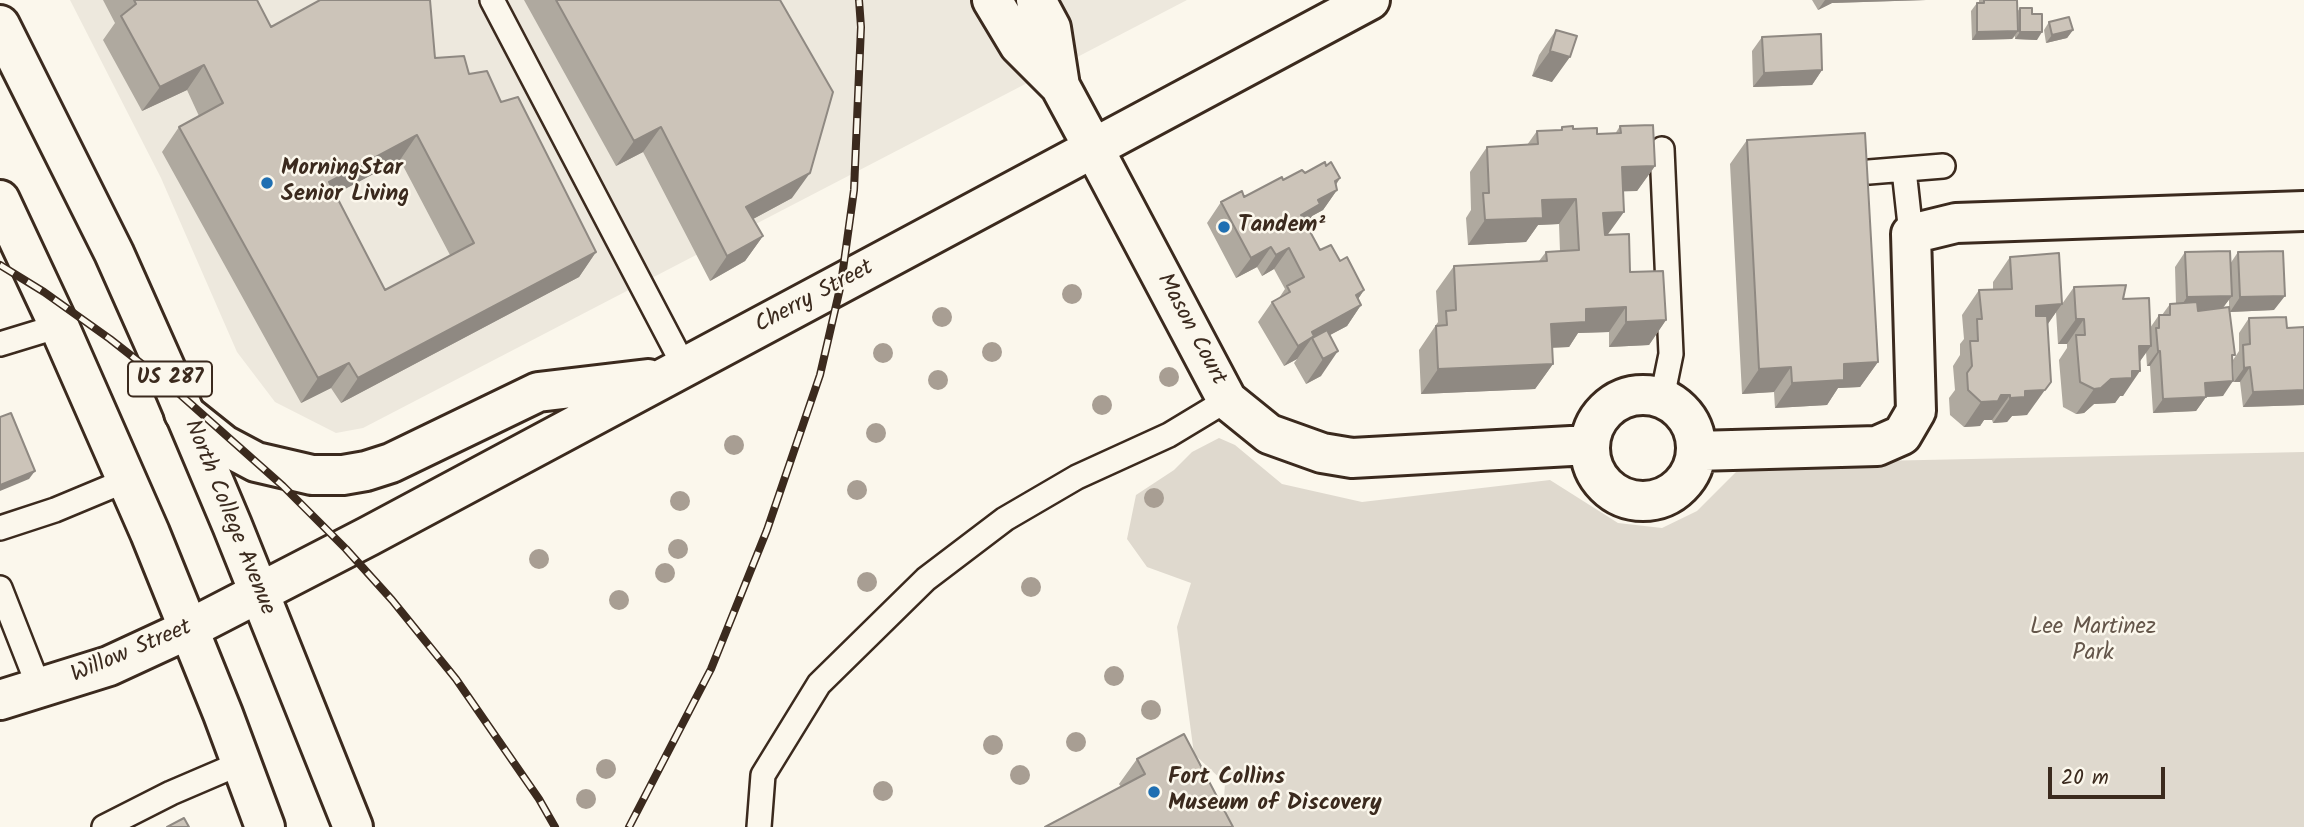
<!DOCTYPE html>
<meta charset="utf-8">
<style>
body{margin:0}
#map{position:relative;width:2304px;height:827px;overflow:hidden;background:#fbf7ec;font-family:Kalam,sans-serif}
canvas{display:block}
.scale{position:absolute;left:2048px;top:767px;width:117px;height:32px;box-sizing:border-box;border:4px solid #3b2a1e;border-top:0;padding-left:9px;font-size:21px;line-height:24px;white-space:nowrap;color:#3b2a1e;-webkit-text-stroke:5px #fbf7ec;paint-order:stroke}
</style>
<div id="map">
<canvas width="2304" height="827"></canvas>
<div class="scale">20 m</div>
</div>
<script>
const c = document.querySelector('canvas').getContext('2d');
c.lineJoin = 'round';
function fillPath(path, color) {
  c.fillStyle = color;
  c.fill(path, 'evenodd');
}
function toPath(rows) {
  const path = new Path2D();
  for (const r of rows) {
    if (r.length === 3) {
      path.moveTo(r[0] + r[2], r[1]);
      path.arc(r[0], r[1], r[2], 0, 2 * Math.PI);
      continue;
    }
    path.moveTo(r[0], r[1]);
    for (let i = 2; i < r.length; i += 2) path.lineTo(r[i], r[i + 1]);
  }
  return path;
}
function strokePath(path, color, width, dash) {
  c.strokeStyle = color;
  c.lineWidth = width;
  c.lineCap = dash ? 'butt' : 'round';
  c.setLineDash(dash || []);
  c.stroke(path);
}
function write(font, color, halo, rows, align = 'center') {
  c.font = font + ' Kalam,sans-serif';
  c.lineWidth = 5;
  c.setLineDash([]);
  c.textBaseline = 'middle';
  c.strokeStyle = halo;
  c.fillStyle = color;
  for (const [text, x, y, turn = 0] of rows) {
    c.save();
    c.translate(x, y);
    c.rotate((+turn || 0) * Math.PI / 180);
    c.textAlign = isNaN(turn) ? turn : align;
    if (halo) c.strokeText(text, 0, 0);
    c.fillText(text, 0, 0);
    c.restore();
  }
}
const built = toPath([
 [70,0,1187,0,363,428,336,433,275,402,237,352,161,178]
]);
const green = toPath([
 [1219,438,1235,445,1282,484,1362,502,1550,480,1618,523,1662,528,1697,511,1738,470,1876,461,2304,452,2304,827,1222,827,1225,783,1194,754,1177,627,1191,583,1147,567,1127,539,1136,495,1174,470,1192,452]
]);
const service = toPath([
 [492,0,685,368],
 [1904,170,1911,234],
 [1869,172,1943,166],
 [0,344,59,326],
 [1662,398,1671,354,1662,149],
 [0,528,55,510,127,480],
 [0,588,40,690],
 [104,827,171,793,241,763],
 [759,827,763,775,819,684,926,579,1005,519,1077,477,1169,435,1227,400]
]);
const minor = toPath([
 [1094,149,1227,400,1269,434,1322,453,1352,458,1589,445],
 [1643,448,53],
 [1696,451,1877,446,1902,435,1916,411,1911,234,1956,223,2304,211],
 [0,700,109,666,189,629]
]);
const tertiary = toPath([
 [992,0,1019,45,1060,86,1094,149],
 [1036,0,1051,28,1060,86],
 [184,413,224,445,256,462,312,475,343,475,366,471,391,463,538,392,648,379],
 [189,629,369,536,1370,0]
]);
const trunk = toPath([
 [0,25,114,253,175,390,232,525,353,827],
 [0,200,59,326,150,533,223,714,265,827]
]);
const rail = toPath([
 [0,265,44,292,110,339,175,390,283,486,346,549,392,600,456,679,539,799,555,827],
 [629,827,711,669,767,530,820,375,841,284,854,190,861,27,859,0]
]);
const trees = [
 [1072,294],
 [942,317],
 [992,352],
 [883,353],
 [1169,377],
 [938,380],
 [1102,405],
 [876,433],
 [734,445],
 [857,490],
 [1154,498],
 [680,501],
 [678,549],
 [539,559],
 [665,573],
 [867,582],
 [1031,587],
 [619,600],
 [1114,676],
 [1151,710],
 [1076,742],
 [993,745],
 [606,769],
 [1020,775],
 [883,791],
 [586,799]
];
const wall = toPath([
 [103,0,257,0,271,27,435,58,469,74,501,102,596,252,579,277,341,403,331,388,301,403,162,152,179,127,199,116,187,90,142,111,103,40,115,23],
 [400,160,450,255,385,290,335,194],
 [524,0,780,0,792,198,753,219,763,236,745,261,710,281,643,152,616,166],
 [1812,0,1926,0,1832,3,1818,10],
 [1979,0,2017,0,2017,12,2020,8,2032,14,2037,40,2015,39,2015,36,2012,39,1972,40,1971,11,1977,3,1979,3],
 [2049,22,2073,30,2067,38,2046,43,2044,30],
 [1556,30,1552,82,1532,76,1539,55],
 [1762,37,1822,70,1812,85,1753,87,1752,51],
 [1620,126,1655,166,1637,191,1623,191,1607,235,1630,272,1666,320,1649,345,1609,347,1609,332,1578,333,1569,347,1552,348,1553,364,1535,389,1421,394,1419,350,1438,322,1436,291,1454,266,1539,261,1546,252,1560,251,1559,224,1538,225,1526,242,1468,245,1466,218,1471,210,1470,172,1487,147,1527,145,1537,131,1560,130,1562,127,1597,134,1615,134],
 [1747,140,1878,362,1860,387,1838,388,1827,405,1775,408,1774,392,1742,394,1730,164],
 [1326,166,1340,178,1336,185,1337,190,1323,210,1312,216,1306,224,1320,250,1340,261,1364,290,1358,299,1361,305,1347,326,1330,335,1321,376,1306,384,1294,363,1297,359,1284,366,1258,322,1272,302,1279,298,1285,289,1274,269,1262,276,1257,267,1236,278,1207,223,1221,202,1244,197,1283,180],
 [2185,252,2230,264,2238,252,2274,310,2230,312,2232,359,2223,396,2206,397,2196,411,2153,413,2150,366,2147,366,2146,352,2140,361,2123,396,2120,396,2115,403,2094,404,2084,413,2076,414,2063,407,2059,360,2067,348,2067,344,2058,344,2056,312,2048,324,2027,415,2012,416,2007,422,1993,423,1992,420,1984,420,1980,426,1964,427,1950,415,1949,398,1955,390,1953,366,1960,355,1960,344,1964,339,1962,315,1979,290,1993,290,1993,282,2010,257,2062,304,2074,287,2123,299,2150,328,2159,315,2162,315,2170,304,2176,304,2175,267],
 [2229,299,2229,308,2223,308],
 [2249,318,2287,328,2304,327,2304,405,2243,407,2240,382,2234,382,2233,360,2239,351,2239,333],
 [1137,759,1233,827,1121,787,1119,784]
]);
const shadedWall = toPath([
 [1825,0,1926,0,1832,3,1818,10],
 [2073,30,2067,38,2046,43,2052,35],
 [2018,31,2012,39,1972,40,1977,32],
 [2020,32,2042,32,2037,40,2015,39],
 [1550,51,1570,57,1552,82,1532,76],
 [204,65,187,90,142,111,160,87],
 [1822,70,1812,85,1753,87,1764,73],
 [661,127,643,152,616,166,634,141],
 [417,135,400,160,311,207,329,182],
 [1655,166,1637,191,1604,192,1622,167],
 [810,173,792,198,729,232,746,207],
 [1340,178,1330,193,1337,190,1323,210,1312,216,1306,225,1301,215,1318,200,1335,181],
 [1576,199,1559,224,1538,225,1526,242,1468,245,1485,220,1542,200],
 [1624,212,1606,237,1586,238,1603,213],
 [763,236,745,261,710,281,727,256],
 [1271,247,1257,267,1236,278,1251,258],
 [1289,248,1274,269,1262,276,1276,255],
 [596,252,579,277,341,403,358,378],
 [1364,290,1350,311,1356,295],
 [2232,296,2221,310,2177,312,2187,297],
 [2285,296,2274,310,2230,312,2240,297],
 [2062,304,2044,329,2019,331,2036,306],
 [1361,305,1347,326,1315,343,1312,338,1297,359,1284,366,1298,346,1312,332],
 [1626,307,1609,332,1578,333,1569,347,1534,348,1551,324,1586,309],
 [2076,319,2084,319,2067,344,2058,344],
 [1666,320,1649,345,1609,347,1626,322],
 [2139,346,2151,346,2133,371],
 [1338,351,1321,376,1306,384,1323,359],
 [2158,351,2160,351,2150,366,2147,366],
 [1878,362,1860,387,1838,388,1827,405,1775,408,1792,383,1844,364],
 [349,363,331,388,301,403,318,378],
 [1553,364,1535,389,1421,394,1438,369],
 [1791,367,1774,392,1742,394,1759,369],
 [2250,367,2240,382,2234,382,2244,368],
 [2132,371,2140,371,2123,396,2120,396,2115,403,2094,404,2084,413,2076,414,2094,389,2111,379],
 [2233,381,2223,396,2206,397,2196,411,2153,413,2163,399,2205,383],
 [2045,390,2027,415,2012,416,2007,422,1993,423,2010,398,2025,391],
 [2304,390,2304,405,2243,407,2253,392],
 [2001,395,2010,395,1992,420,1984,420,1980,426,1964,427,1981,402],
 [35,471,29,479,0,491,0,485]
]);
const building = toPath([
 [134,0,257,0,271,27,320,0,430,0,435,58,464,56,469,74,487,71,501,102,518,97,596,252,358,378,349,363,318,378,179,127,223,103,204,65,160,87,121,16,136,4,134,0],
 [417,135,474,243,385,290,329,182,417,135],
 [556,0,780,0,833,92,810,173,746,207,763,236,727,256,661,127,634,141,556,0],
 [1984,0,2017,0,2018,31,1977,32,1977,3,1984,3,1984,0],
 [2020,8,2032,8,2032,14,2042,14,2042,32,2020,32,2020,8],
 [2069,17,2073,30,2052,35,2049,22,2069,17],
 [1556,30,1577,36,1570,57,1550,51,1556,30],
 [1821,34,1822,70,1764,73,1762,37,1821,34],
 [1653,125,1655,166,1622,167,1624,212,1603,213,1605,235,1629,234,1630,272,1663,271,1666,320,1626,322,1626,307,1586,309,1586,322,1551,324,1553,364,1438,369,1436,326,1447,325,1446,311,1456,310,1454,266,1547,261,1546,252,1579,250,1576,199,1542,200,1543,218,1485,220,1483,193,1489,193,1487,147,1538,144,1537,131,1562,130,1562,127,1573,126,1573,129,1597,128,1597,134,1621,133,1620,126,1653,125],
 [1865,133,1878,362,1844,364,1844,380,1792,383,1791,367,1759,369,1747,140,1865,133],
 [1325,162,1326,166,1331,162,1340,178,1335,181,1337,190,1318,200,1320,204,1301,215,1320,250,1331,245,1340,261,1347,257,1364,290,1356,295,1361,305,1312,332,1314,336,1298,346,1272,302,1290,292,1287,286,1304,277,1289,248,1276,255,1271,247,1251,258,1221,202,1242,191,1244,197,1282,177,1283,180,1302,170,1305,173,1325,162],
 [2230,251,2232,296,2187,297,2185,252,2230,251],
 [2283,251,2285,296,2240,297,2238,252,2283,251],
 [2059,253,2062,304,2036,306,2036,316,2047,316,2051,382,2045,390,2025,391,2025,397,2010,398,2010,395,2001,395,1998,401,1981,402,1968,390,1967,373,1972,366,1970,341,1978,341,1977,319,1982,319,1979,290,2012,289,2010,257,2059,253],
 [2126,285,2123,299,2149,298,2151,346,2139,346,2140,371,2132,371,2132,378,2111,379,2101,388,2094,389,2080,382,2076,335,2085,335,2084,319,2076,319,2074,287,2126,285],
 [2197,302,2198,311,2229,307,2235,355,2232,355,2233,381,2205,383,2206,397,2163,399,2160,351,2158,351,2156,328,2159,328,2159,315,2170,315,2170,304,2197,302],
 [2286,317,2287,328,2304,327,2304,390,2253,392,2250,367,2244,368,2243,345,2250,344,2249,318,2286,317],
 [1327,330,1338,351,1323,359,1312,338,1327,330],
 [11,413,35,471,0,485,0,417,11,413],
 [1184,734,1233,827,1045,827,1145,774,1137,759,1184,734],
 [184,818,189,827,167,827,184,818]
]);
const markers = [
 [267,183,7,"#1f6fb2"],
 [1224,227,7,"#1f6fb2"],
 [1154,792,7,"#1f6fb2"]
];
const shields = [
 [170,379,84]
];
const shieldNames = [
 ["US 287",170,379]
];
const poiNames = [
 ["MorningStar",281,170],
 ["Senior Living",281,196],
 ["Tandem²",1238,227],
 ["Fort Collins",1168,779],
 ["Museum of Discovery",1168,805]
];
const streetNames = [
 ["Cherry Street",815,298,-28],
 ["Mason Court",1190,330,62],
 ["North College Avenue",228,518,68],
 ["Willow Street",132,653,-23]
];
const parkNames = [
 ["Lee Martinez",2093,629],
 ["Park",2093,655]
];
fillPath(built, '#ede8dd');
fillPath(green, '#dfd9ce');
strokePath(service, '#3b2a1e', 28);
strokePath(minor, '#3b2a1e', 44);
strokePath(tertiary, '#3b2a1e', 44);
strokePath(trunk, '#3b2a1e', 44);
strokePath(service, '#fbf7ec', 23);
strokePath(minor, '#fbf7ec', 38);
strokePath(tertiary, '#fbf7ec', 38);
strokePath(trunk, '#fbf7ec', 38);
strokePath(rail, '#3b2a1e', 8);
strokePath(rail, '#fbf7ec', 5, [16]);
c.fillStyle = '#a89e93';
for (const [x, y] of trees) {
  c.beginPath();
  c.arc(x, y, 10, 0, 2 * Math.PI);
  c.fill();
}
fillPath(wall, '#afa99f');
fillPath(shadedWall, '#8f8982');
fillPath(building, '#ccc4b9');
strokePath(building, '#8f8982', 2);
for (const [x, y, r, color] of markers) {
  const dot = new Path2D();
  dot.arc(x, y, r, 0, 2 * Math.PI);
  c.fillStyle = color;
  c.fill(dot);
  strokePath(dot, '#fbf7ec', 2.5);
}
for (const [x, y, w] of shields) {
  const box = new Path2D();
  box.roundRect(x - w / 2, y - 17.5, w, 35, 5);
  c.fillStyle = '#fbf7ec';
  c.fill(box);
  strokePath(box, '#3b2a1e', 2);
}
write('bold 21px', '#3b2a1e', null, shieldNames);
write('bold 23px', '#3b2a1e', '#fbf7ec', poiNames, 'left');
write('23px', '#3b2a1e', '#fbf7ec', streetNames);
write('23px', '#64564a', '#fbf7ec', parkNames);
</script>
